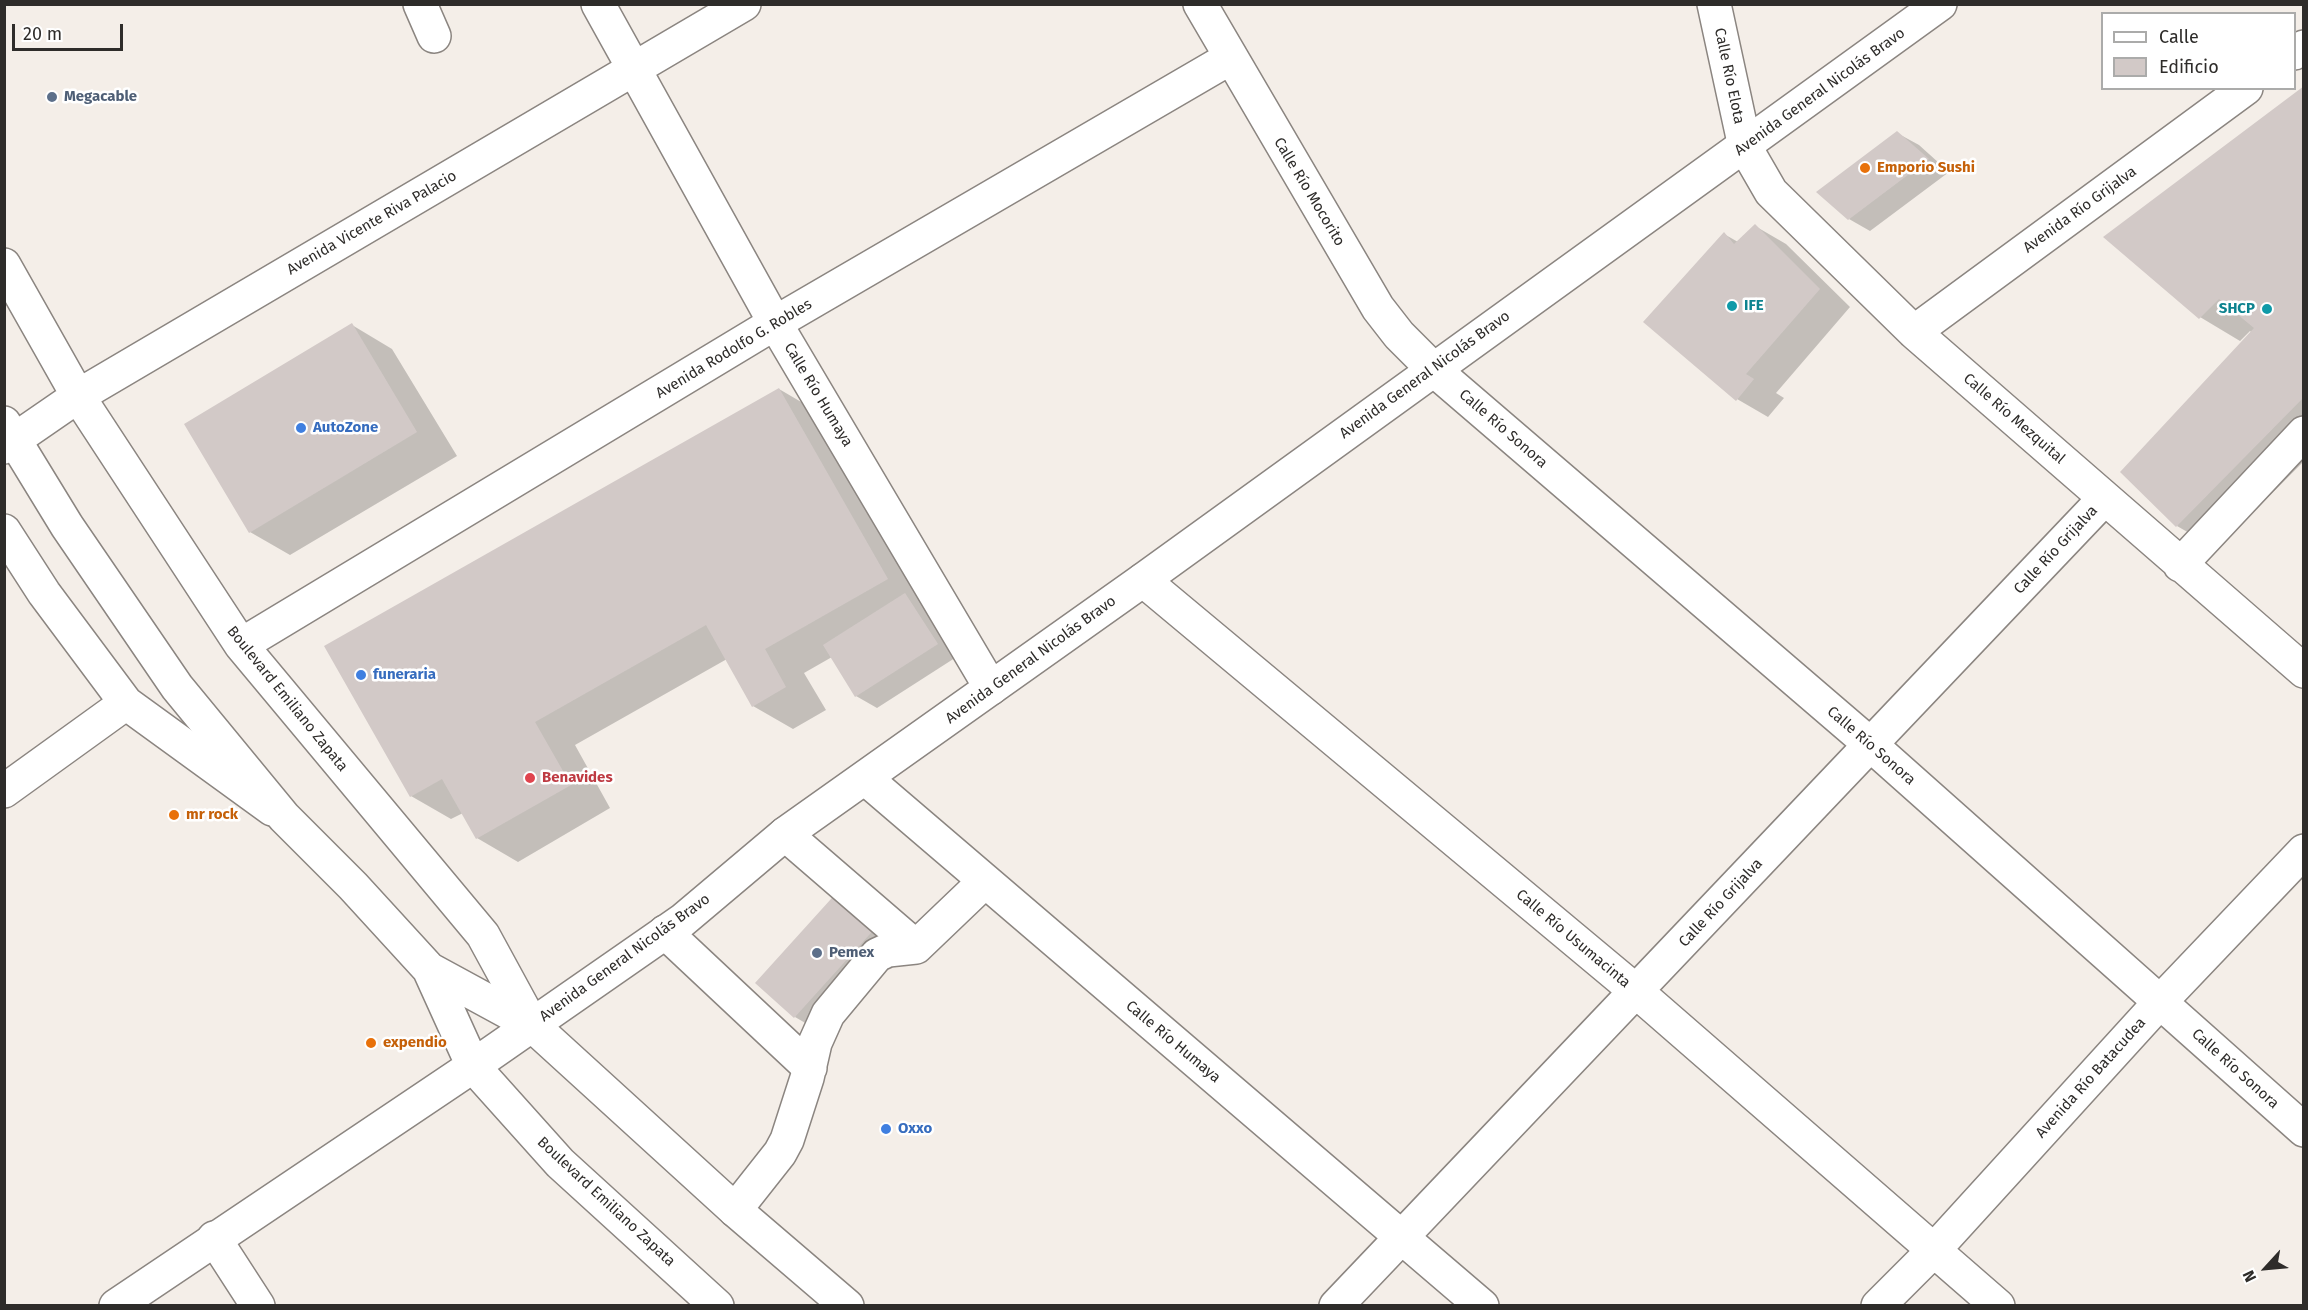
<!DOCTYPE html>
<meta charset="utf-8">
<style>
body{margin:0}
#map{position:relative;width:2308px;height:1310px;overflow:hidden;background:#f4eee8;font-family:"Fira Sans",sans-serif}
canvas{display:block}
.frame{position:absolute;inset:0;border:6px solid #2e2c2a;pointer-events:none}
.legend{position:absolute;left:2101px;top:12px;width:195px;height:78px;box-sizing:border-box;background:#fff;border:2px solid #ababaa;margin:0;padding:8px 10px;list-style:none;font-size:18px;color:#2e2c2a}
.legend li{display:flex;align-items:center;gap:12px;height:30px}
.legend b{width:30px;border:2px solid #ababaa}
.north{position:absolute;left:2236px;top:1238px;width:60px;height:60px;-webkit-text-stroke:4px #fff;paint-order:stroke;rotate:244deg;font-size:16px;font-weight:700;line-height:24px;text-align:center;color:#2e2c2a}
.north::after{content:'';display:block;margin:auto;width:21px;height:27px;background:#2e2c2a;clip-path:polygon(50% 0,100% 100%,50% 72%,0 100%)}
.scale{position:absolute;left:12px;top:24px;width:111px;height:27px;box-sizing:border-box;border:3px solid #2e2c2a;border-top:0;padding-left:8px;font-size:18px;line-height:21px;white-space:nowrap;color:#2e2c2a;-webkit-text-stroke:4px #fff;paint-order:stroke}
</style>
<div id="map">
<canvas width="2308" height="1310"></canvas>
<div class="frame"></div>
<ul class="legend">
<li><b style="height:8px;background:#fff"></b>Calle</li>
<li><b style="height:16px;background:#d2c9c7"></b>Edificio</li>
</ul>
<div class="north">N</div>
<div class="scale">20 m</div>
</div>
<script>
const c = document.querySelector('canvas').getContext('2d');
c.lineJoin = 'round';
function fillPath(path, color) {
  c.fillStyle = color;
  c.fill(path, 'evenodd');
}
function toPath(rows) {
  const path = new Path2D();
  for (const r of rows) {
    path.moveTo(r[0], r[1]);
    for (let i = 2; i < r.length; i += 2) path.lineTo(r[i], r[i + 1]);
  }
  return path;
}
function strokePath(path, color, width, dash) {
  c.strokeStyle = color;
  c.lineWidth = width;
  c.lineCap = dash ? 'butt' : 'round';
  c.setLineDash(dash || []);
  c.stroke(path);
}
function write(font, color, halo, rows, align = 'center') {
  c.font = font + ' "Fira Sans",sans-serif';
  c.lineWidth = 5;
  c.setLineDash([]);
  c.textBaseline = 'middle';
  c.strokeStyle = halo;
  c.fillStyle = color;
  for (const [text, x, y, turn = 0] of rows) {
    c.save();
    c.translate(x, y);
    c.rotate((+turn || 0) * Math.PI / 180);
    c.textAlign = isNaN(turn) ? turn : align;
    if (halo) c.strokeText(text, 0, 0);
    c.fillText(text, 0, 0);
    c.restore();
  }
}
const shadow = toPath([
 [2304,88,2304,461,2217,549,2177,526,2252,333,2250,331,2240,341,2200,317],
 [1897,133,1919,145,1949,172,1870,231,1849,219],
 [1755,226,1786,244,1850,307,1776,393,1784,398,1768,417,1737,399,1724,234,1738,242],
 [352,325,392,349,457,456,290,555,250,532],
 [779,389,820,413,958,656,877,708,856,696,832,657,804,673,826,710,793,729,753,706,727,659,575,745,610,808,518,862,477,838,463,813,451,819,411,796],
 [840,891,909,943,826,1035,795,1017]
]);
const building = toPath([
 [2304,86,2304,397,2176,527,2120,472,2254,328,2219,299,2199,319,2103,237],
 [1897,131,1929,159,1848,220,1816,192],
 [1755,224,1820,289,1746,374,1754,379,1736,401,1643,322,1724,232,1734,244],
 [352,323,417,432,249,533,184,424],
 [779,388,888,579,765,649,786,687,752,707,706,625,535,722,571,785,476,839,442,779,410,797,324,646],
 [905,593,938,644,855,697,823,645],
 [840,889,879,924,794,1018,755,983]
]);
const minor = toPath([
 [420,4,434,36],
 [598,4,775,323,991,688],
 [1200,4,1378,308,1399,335,1433,369,1871,745,2304,1130],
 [1714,4,1745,147,1771,192,1914,332,2304,671],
 [2294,53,2304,47],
 [4,265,78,396,241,645,483,935,532,1025],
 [1914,332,2246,88],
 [4,447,78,396,744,4],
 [4,531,44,593,126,703,272,809],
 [2180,565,2304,433],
 [1143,580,1637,992,1998,1306],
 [241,645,775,323,1230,58],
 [865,778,1482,1306],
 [4,791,126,703],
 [785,834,916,947],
 [665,932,810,1068],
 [735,1210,780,1153,787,1140,807,1078,815,1043,828,1014,877,955,888,950,916,947,984,882],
 [214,1238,258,1306],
 [1336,1306,2104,499],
 [1878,1306,1935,1249,2160,1002,2304,851]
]);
const major = toPath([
 [4,423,67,526,177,687,284,817,353,886,429,969,473,1066,560,1163,717,1306],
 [429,969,532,1025,735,1210,847,1306],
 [116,1306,473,1066,683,920,785,834,1143,580,1940,4]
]);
const markers = [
 [52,97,6,"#5c6f8a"],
 [1865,168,6,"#e8710a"],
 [1732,306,6,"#0f9aa8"],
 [2267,309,6,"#0f9aa8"],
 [301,428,6,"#3f7fe0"],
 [361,675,6,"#3f7fe0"],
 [530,778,6,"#e0444e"],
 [174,815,6,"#e8710a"],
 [817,953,6,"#5c6f8a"],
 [371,1043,6,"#e8710a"],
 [886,1129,6,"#3f7fe0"]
];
const streetNames = [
 ["Calle Río Elota",1729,76,78],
 ["Avenida General Nicolás Bravo",1820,92,-36],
 ["Calle Río Mocorito",1309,192,59],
 ["Avenida Río Grijalva",2080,210,-36],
 ["Avenida Vicente Riva Palacio",372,223,-30],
 ["Avenida Rodolfo G. Robles",734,349,-31],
 ["Avenida General Nicolás Bravo",1425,375,-36],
 ["Calle Río Humaya",818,395,59],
 ["Calle Río Mezquital",2014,419,41],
 ["Calle Río Sonora",1503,429,41],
 ["Calle Río Grijalva",2056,550,-47],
 ["Avenida General Nicolás Bravo",1031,660,-36],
 ["Boulevard Emiliano Zapata",287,699,51],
 ["Calle Río Sonora",1871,746,41],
 ["Calle Río Grijalva",1721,903,-47],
 ["Calle Río Usumacinta",1573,939,40],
 ["Avenida General Nicolás Bravo",625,958,-36],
 ["Calle Río Humaya",1173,1042,40],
 ["Calle Río Sonora",2235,1069,42],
 ["Avenida Río Batacudea",2091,1078,-48],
 ["Boulevard Emiliano Zapata",606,1202,43]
];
const serviceNames = [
 ["Megacable",64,97],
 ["Pemex",829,953]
];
const foodNames = [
 ["Emporio Sushi",1877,168],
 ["mr rock",186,815],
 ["expendio",383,1043]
];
const cultureNames = [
 ["IFE",1744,306],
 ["SHCP",2255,309,"right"]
];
const shopNames = [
 ["AutoZone",313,428],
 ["funeraria",373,675],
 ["Oxxo",898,1129]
];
const healthNames = [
 ["Benavides",542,778]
];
fillPath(shadow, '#0003');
fillPath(building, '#d2c9c7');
strokePath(minor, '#8b8580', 36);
strokePath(major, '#8b8580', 36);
strokePath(minor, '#fff', 33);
strokePath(major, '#fff', 33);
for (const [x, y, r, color] of markers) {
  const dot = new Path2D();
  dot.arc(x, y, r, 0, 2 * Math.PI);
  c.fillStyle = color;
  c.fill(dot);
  strokePath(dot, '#fff', 2);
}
write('15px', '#2e2c2a', '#fff', streetNames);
write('bold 15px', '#4e5e75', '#fff', serviceNames, 'left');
write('bold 15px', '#c56008', '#fff', foodNames, 'left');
write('bold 15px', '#0d838f', '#fff', cultureNames, 'left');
write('bold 15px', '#366cbe', '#fff', shopNames, 'left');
write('bold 15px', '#be3a42', '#fff', healthNames, 'left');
</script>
